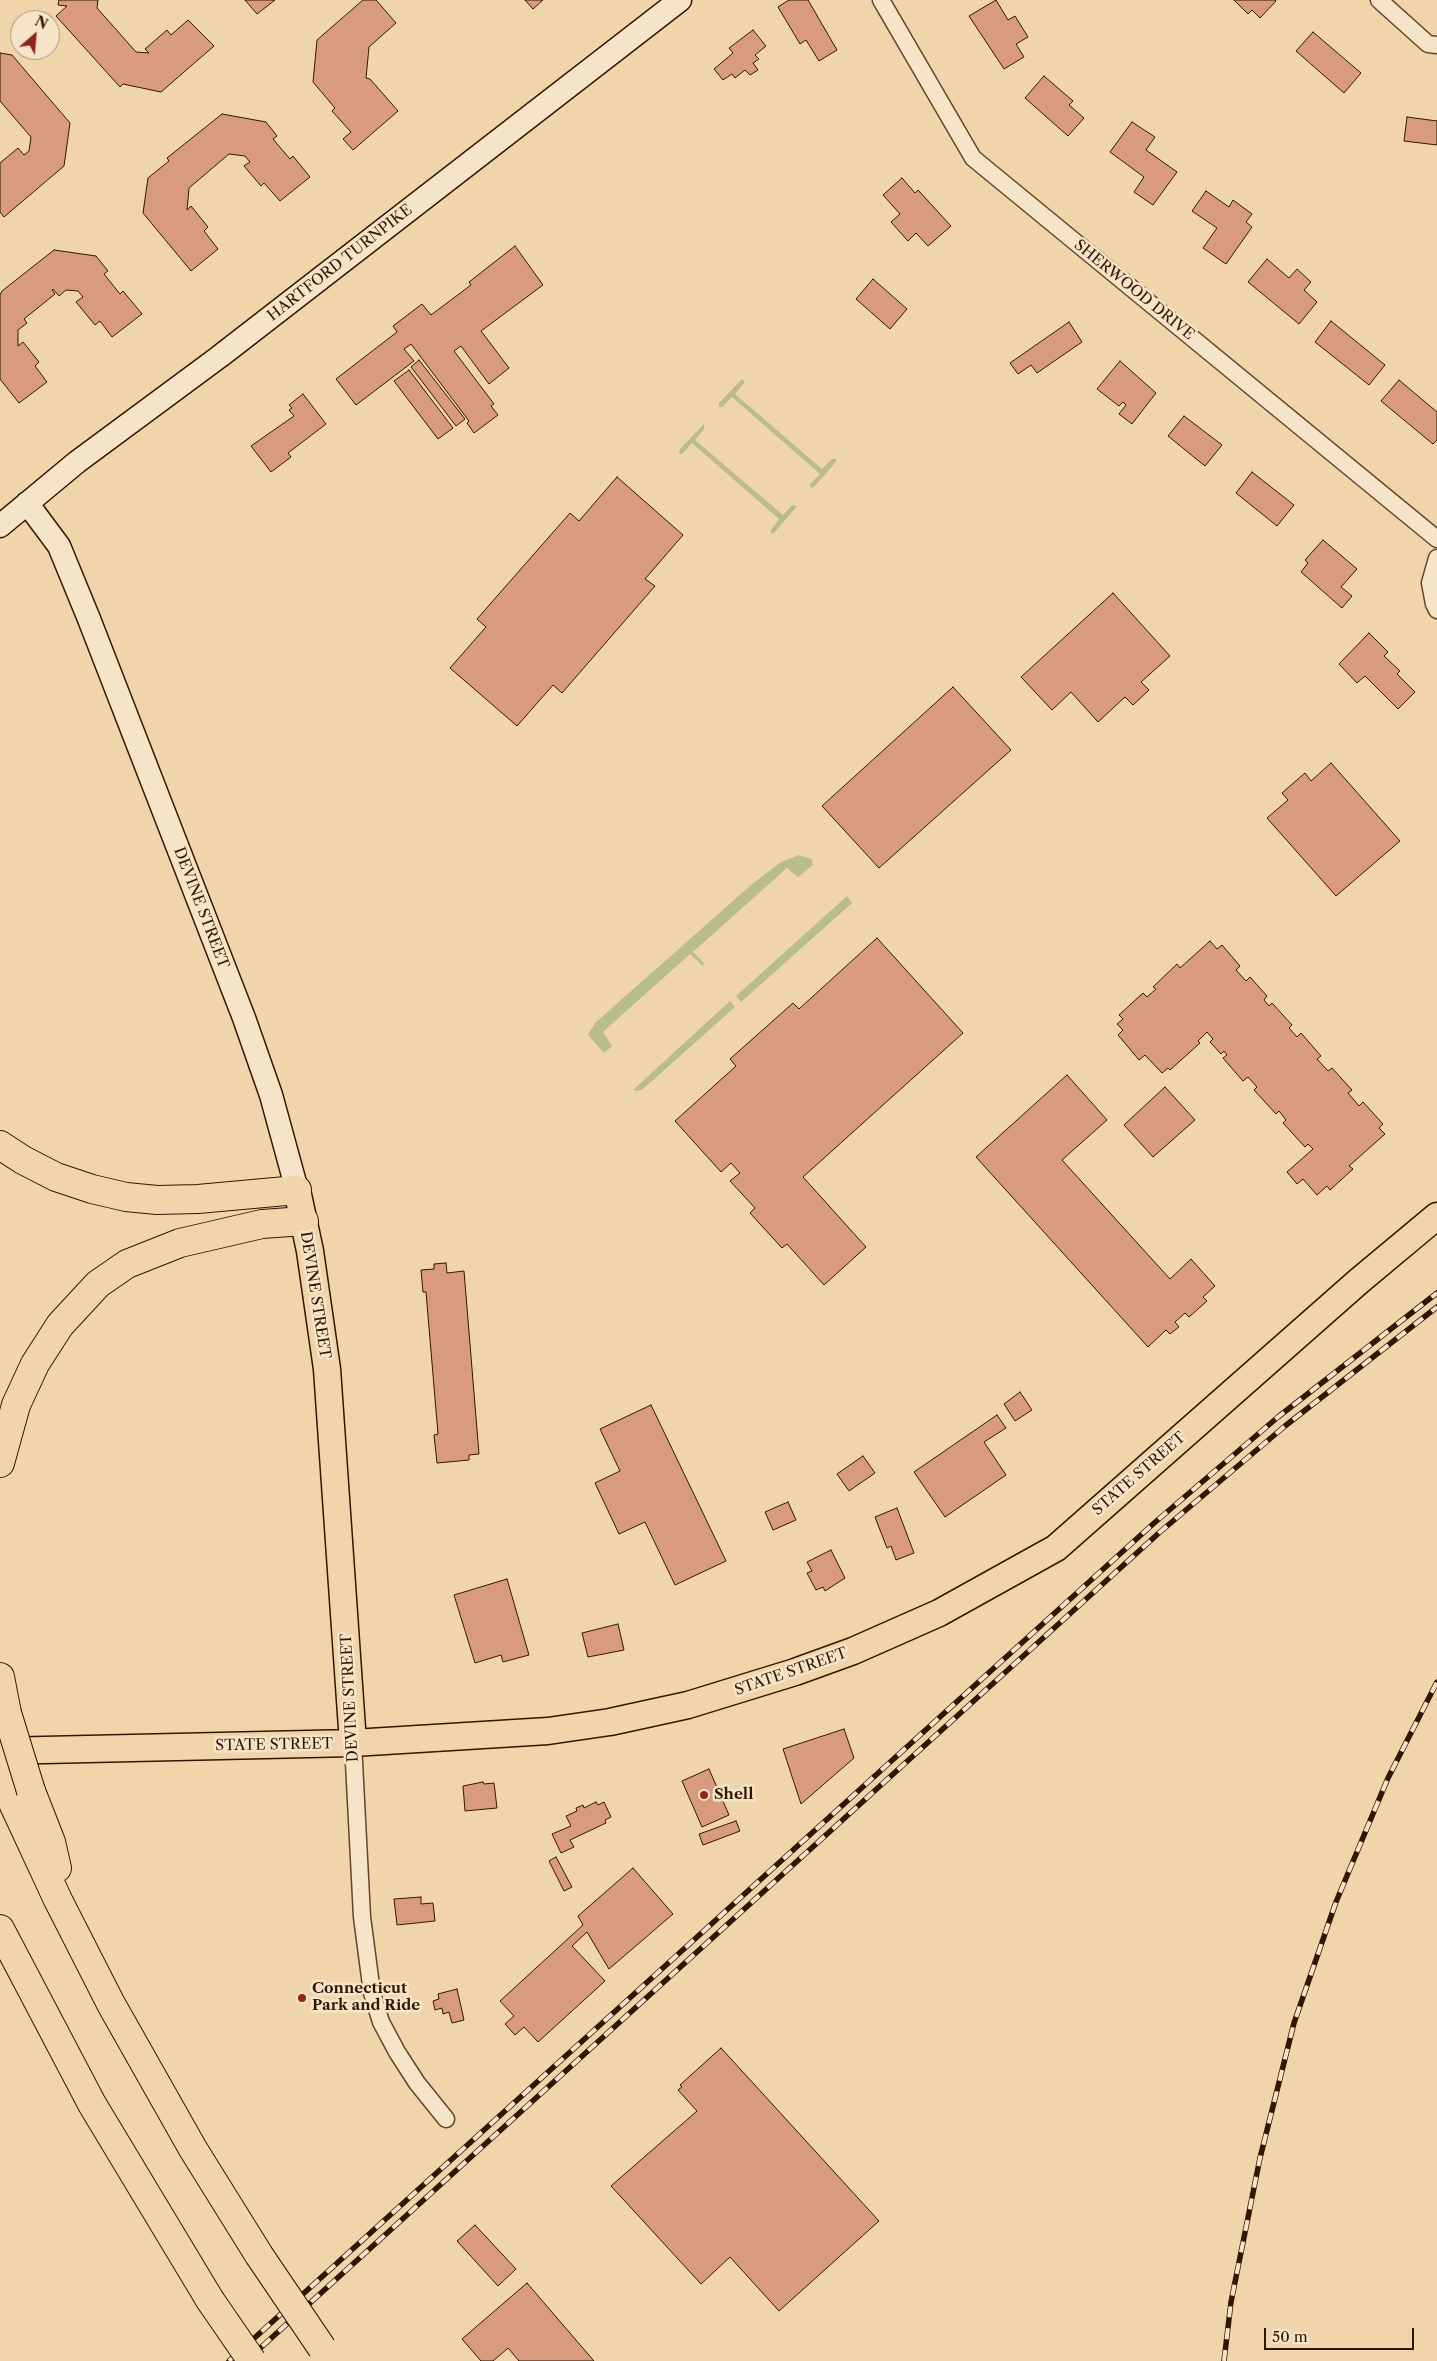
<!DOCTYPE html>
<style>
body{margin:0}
#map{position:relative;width:1437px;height:2361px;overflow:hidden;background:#f1d5aa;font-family:"Libre Caslon Text",serif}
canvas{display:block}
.north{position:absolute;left:10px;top:10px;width:50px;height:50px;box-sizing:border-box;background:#f6e4c8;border:1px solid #a89278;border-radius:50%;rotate:27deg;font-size:14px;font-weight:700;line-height:20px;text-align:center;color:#331601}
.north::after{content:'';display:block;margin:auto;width:18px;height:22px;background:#8f2418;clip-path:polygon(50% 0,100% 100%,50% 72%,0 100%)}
.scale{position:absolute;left:1264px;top:2328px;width:150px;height:22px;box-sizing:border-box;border:2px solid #331601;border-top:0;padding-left:6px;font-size:15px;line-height:18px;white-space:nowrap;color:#331601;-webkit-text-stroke:4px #f6e4c8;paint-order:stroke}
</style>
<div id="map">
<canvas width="1437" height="2361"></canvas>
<div class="north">N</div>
<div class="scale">50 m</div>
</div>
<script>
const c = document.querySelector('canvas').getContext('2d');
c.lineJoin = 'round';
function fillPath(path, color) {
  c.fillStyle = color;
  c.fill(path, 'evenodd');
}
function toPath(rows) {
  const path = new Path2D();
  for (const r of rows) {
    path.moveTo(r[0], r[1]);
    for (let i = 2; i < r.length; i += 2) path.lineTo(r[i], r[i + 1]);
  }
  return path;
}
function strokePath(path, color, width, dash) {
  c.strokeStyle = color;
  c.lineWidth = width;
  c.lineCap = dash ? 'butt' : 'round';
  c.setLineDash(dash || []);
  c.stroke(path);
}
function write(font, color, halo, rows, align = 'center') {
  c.font = font + ' "Libre Caslon Text",serif';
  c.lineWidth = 5;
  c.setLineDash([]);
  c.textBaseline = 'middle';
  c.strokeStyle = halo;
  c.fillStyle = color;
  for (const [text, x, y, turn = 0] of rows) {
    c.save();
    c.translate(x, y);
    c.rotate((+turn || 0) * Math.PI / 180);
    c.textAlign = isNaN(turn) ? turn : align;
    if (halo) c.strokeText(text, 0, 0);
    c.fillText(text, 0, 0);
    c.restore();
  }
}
const green = toPath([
 [742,379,745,382,735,394,822,469,832,459,836,459,836,462,814,487,811,488,810,484,820,474,732,397,722,407,719,407,719,403],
 [704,424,704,429,695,440,783,515,792,505,797,506,774,533,771,533,771,530,779,519,692,443,682,454,679,454,680,449],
 [799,855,812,859,813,865,798,877,787,868,693,952,704,963,703,966,690,954,603,1032,612,1046,604,1053,588,1035,595,1023,751,885,781,862],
 [847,896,852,903,741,1002,736,996],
 [730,1001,735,1007,643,1089,638,1091,633,1090]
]);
const building = toPath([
 [59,0,98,0,97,8,136,52,149,53,145,49,167,30,171,35,188,20,214,46,161,92,123,84,120,87,56,16,67,6,58,5,59,0],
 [245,0,275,0,257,14,245,0],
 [363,0,376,0,396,23,369,47,366,78,370,79,398,111,353,150,343,139,351,132,332,111,335,108,313,82,317,40,363,0],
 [525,0,543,0,533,9,525,0],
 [789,0,808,0,837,50,819,61,806,40,800,44,778,7,789,0],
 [996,0,1008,20,1015,16,1028,37,1016,44,1024,57,1004,69,969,16,996,0],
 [1234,0,1275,0,1276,1,1260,18,1252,10,1248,14,1234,0],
 [753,30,766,46,755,55,759,59,753,63,758,70,750,75,745,70,735,78,732,74,723,80,714,69,733,53,729,48,753,30],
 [1313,32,1361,73,1344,93,1296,51,1313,32],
 [0,53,12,55,70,123,64,166,4,217,0,212,0,163,18,148,24,155,29,151,31,137,0,101,0,53],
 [1044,76,1073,101,1069,105,1084,118,1068,136,1025,98,1044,76],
 [222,114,266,122,277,136,273,139,290,159,293,156,310,177,280,201,264,183,261,186,244,166,250,162,245,156,229,154,189,188,187,210,191,206,208,227,204,231,218,249,191,271,143,213,148,178,169,161,167,158,222,114],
 [1407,117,1437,121,1437,145,1404,141,1407,117],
 [1132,122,1155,137,1146,150,1177,172,1153,205,1134,192,1144,177,1110,152,1132,122],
 [902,178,915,193,918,190,951,226,928,246,916,233,908,241,891,222,900,214,883,195,902,178],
 [1206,191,1229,207,1233,200,1252,214,1246,222,1252,227,1226,264,1203,248,1217,228,1192,211,1206,191],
 [515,246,543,285,481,331,509,368,489,384,461,346,454,351,494,404,491,406,498,415,474,433,467,423,469,421,411,344,404,349,414,361,356,405,336,379,397,332,393,326,422,304,431,315,471,285,469,282,515,246],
 [54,250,96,256,108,271,104,274,120,294,123,291,142,314,112,337,100,321,95,325,76,302,83,297,78,291,66,290,59,296,53,289,52,290,55,294,24,319,27,323,18,330,18,346,23,342,39,362,35,366,47,382,19,403,0,379,0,295,2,291,54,250],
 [1267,259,1289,278,1297,269,1311,282,1304,290,1317,302,1299,324,1248,282,1267,259],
 [873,279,907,309,890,329,856,299,873,279],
 [1331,321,1385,365,1369,385,1315,342,1331,321],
 [1069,322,1082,342,1037,373,1031,365,1018,374,1010,363,1069,322],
 [419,360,465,419,456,426,411,367,419,360],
 [1120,361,1156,393,1132,424,1119,414,1126,405,1123,402,1119,406,1097,389,1120,361],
 [409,370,453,428,438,439,394,381,409,370],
 [1399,380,1437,412,1437,440,1433,444,1381,401,1399,380],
 [303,394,326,424,288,453,291,457,271,472,251,446,294,416,289,410,292,408,289,405,303,394],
 [1184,416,1222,445,1205,466,1168,436,1184,416],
 [1252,472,1294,505,1277,526,1236,493,1252,472],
 [617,477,683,535,645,579,655,586,562,693,553,685,517,726,450,668,486,627,477,619,570,513,579,521,617,477],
 [1323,540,1357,569,1341,587,1352,596,1342,608,1301,572,1308,563,1305,560,1323,540],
 [1113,593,1170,656,1141,682,1149,690,1133,705,1125,697,1098,722,1071,692,1052,710,1021,677,1113,593],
 [1369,633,1388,652,1384,656,1400,671,1397,674,1415,692,1398,709,1365,676,1357,683,1339,664,1369,633],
 [953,687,1011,750,879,868,822,806,953,687],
 [1331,763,1400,841,1336,896,1267,818,1288,800,1282,793,1305,773,1311,781,1331,763],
 [877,938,963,1033,803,1177,866,1247,824,1285,787,1244,782,1248,750,1213,755,1208,730,1181,740,1173,731,1163,721,1172,675,1121,736,1066,730,1059,793,1003,799,1009,877,938],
 [1210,941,1217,949,1222,945,1240,966,1236,970,1246,981,1250,977,1267,996,1264,1000,1269,1006,1272,1003,1292,1025,1289,1028,1297,1037,1301,1033,1321,1056,1317,1059,1328,1071,1332,1068,1352,1090,1348,1093,1359,1106,1363,1102,1383,1124,1379,1128,1385,1134,1349,1166,1353,1169,1330,1190,1327,1186,1317,1195,1303,1179,1297,1184,1287,1172,1313,1149,1308,1144,1305,1147,1283,1123,1286,1120,1279,1111,1276,1114,1254,1090,1257,1087,1248,1077,1243,1081,1223,1058,1227,1055,1224,1051,1221,1054,1210,1042,1213,1039,1207,1032,1198,1041,1200,1043,1170,1070,1168,1068,1162,1073,1145,1055,1139,1060,1118,1035,1123,1030,1117,1024,1123,1019,1119,1015,1143,993,1147,997,1156,989,1153,987,1177,964,1180,968,1210,941],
 [1067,1075,1107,1120,1062,1160,1170,1279,1191,1259,1215,1286,1203,1297,1207,1301,1189,1317,1185,1313,1175,1322,1179,1327,1170,1334,1166,1330,1148,1347,976,1157,1067,1075],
 [1165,1087,1195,1120,1153,1157,1124,1125,1165,1087],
 [446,1263,447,1273,464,1271,479,1454,469,1455,469,1460,437,1463,434,1435,438,1434,426,1292,423,1292,421,1270,434,1269,434,1264,446,1263],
 [1020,1392,1032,1410,1015,1421,1004,1404,1020,1392],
 [651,1405,726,1561,675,1585,645,1522,619,1534,595,1483,620,1471,600,1429,651,1405],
 [997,1415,1006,1428,984,1442,1006,1475,945,1517,914,1472,997,1415],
 [863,1456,875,1473,849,1491,837,1474,863,1456],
 [788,1502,796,1520,773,1530,765,1512,788,1502],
 [897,1508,914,1553,896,1560,891,1546,887,1548,875,1517,897,1508],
 [831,1550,845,1578,825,1591,823,1587,816,1590,807,1573,812,1571,807,1562,831,1550],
 [507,1579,529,1655,503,1662,501,1655,475,1663,454,1595,507,1579],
 [618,1624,624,1650,588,1657,582,1633,618,1624],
 [844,1729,854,1758,801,1804,783,1749,844,1729],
 [709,1769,729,1815,702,1827,682,1781,709,1769],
 [483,1782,484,1784,494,1783,497,1808,465,1811,463,1786,483,1782],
 [596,1802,598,1805,604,1802,611,1817,605,1820,606,1823,570,1840,574,1847,561,1853,552,1834,571,1826,566,1816,577,1811,576,1808,583,1805,584,1808,596,1802],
 [736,1821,740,1831,703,1845,699,1834,736,1821],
 [556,1857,572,1887,564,1891,549,1861,556,1857],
 [633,1868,673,1914,609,1969,587,1932,572,1946,605,1981,538,2042,524,2027,515,2035,505,2024,514,2016,500,2001,583,1925,578,1916,633,1868],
 [421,1897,421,1904,433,1903,435,1921,397,1925,394,1899,421,1897],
 [457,1989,464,2020,452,2023,449,2012,443,2014,442,2008,435,2010,433,2001,439,1999,438,1994,457,1989],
 [721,2048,879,2221,779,2311,730,2257,701,2284,611,2186,697,2111,678,2090,682,2087,680,2085,721,2048],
 [475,2225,516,2269,498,2286,457,2241,475,2225],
 [527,2283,551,2311,594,2361,519,2361,508,2348,493,2361,481,2361,462,2339,527,2283]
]);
const street = toPath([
 [881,0,973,158,1437,539],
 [1379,0,1428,44,1437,45],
 [1437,558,1430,583,1434,604,1437,610],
 [353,1743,362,1917,372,1993,381,2022,397,2052,417,2083,446,2119]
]);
const secondary = toPath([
 [27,503,59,546,89,619,244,1018,271,1095,297,1190],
 [0,526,77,462,219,357,680,0]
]);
const primary = toPath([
 [297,1190,310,1251,327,1369,353,1743],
 [0,1751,353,1743,548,1731,610,1722,688,1705,795,1672,853,1651,939,1613,1056,1548,1359,1281,1437,1216]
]);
const highway = toPath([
 [0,1145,23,1160,56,1177,92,1189,126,1197,157,1200,198,1199,297,1190],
 [0,1463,16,1405,35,1364,60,1325,98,1284,127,1264,180,1243,262,1224,304,1221],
 [0,1677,7,1713],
 [0,1775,58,1900,111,2004,193,2149,259,2255],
 [31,1791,51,1842,57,1868],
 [0,1929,92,2104,210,2300]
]);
const rail = toPath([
 [229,2361,1153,1524,1278,1417,1437,1293],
 [246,2361,1160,1532,1285,1426,1437,1307],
 [1224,2361,1231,2302,1260,2158,1294,2023,1336,1902,1388,1778,1437,1682]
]);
const highwayBridge = toPath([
 [7,1713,31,1791],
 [259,2255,322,2348],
 [210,2300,252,2361]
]);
const markers = [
 [704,1795,5,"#8f2418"],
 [302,1998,5,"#8f2418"]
];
const streetNames = [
 ["HARTFORD TURNPIKE",340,263,-38],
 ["SHERWOOD DRIVE",1134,290,39],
 ["DEVINE STREET",201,908,69],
 ["DEVINE STREET",315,1295,81],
 ["STATE STREET",1139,1474,-41],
 ["STATE STREET",791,1672,-19],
 ["DEVINE STREET",350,1698,-93],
 ["STATE STREET",274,1745,-1]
];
const poiNames = [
 ["Shell",714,1795],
 ["Connecticut",312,1989],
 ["Park and Ride",312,2006]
];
fillPath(green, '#b8bd8a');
fillPath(building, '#d99b7d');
strokePath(building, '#331601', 1);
strokePath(street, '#62462b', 19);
strokePath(secondary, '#331601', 25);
strokePath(primary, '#331601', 29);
strokePath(highway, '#331601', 30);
strokePath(street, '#f6e4c8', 16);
strokePath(secondary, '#f6e4c8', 22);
strokePath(primary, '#f1d5aa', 26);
strokePath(highway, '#f1d5aa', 28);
strokePath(rail, '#331601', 5.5);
strokePath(rail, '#f6e4c8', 4, [11]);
strokePath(highwayBridge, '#331601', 30, []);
strokePath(highwayBridge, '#f1d5aa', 28);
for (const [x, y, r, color] of markers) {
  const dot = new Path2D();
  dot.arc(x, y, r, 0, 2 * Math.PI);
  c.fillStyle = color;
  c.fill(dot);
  strokePath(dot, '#f6e4c8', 2);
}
write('15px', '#331601', '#f6e4c8', streetNames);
write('bold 15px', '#331601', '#f6e4c8', poiNames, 'left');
</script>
